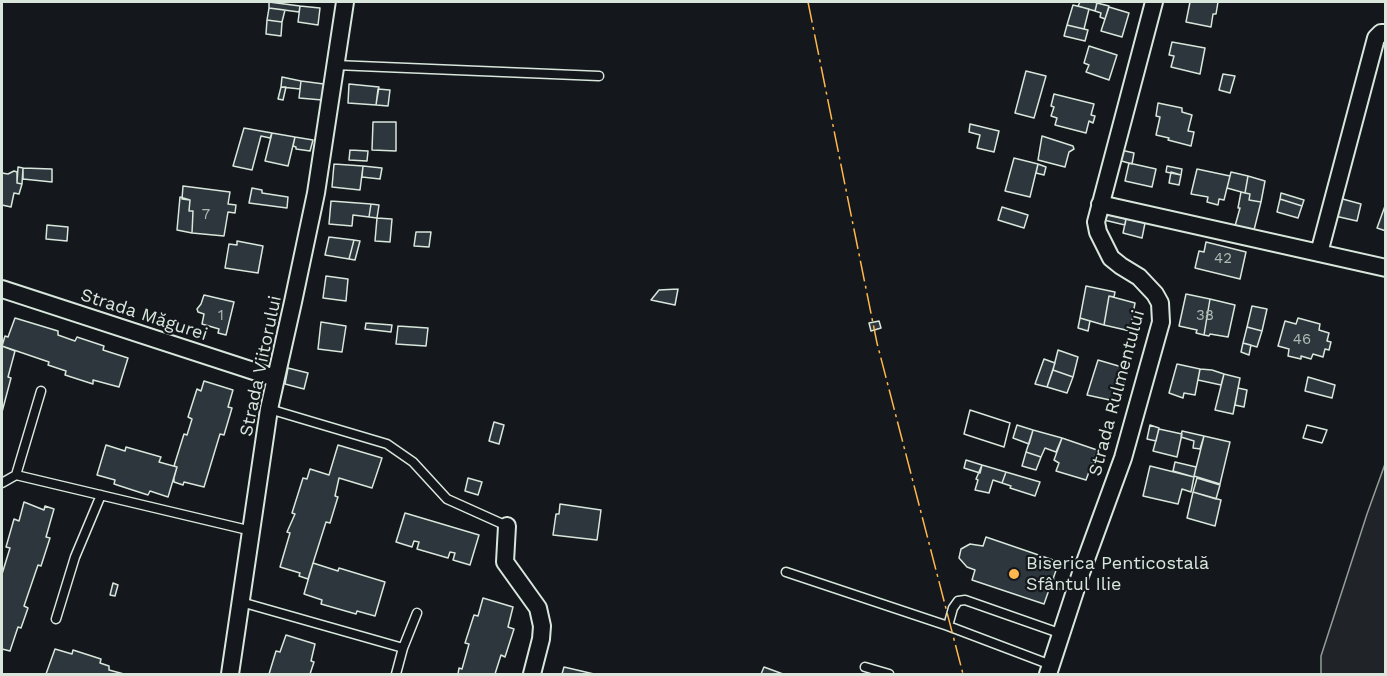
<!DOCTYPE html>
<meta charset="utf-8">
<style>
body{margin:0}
#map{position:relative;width:1387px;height:676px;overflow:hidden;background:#14181c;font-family:"Work Sans",sans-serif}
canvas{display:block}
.frame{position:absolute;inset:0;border:3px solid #d8e6dc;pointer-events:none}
</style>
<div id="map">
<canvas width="1387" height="676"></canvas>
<div class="frame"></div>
</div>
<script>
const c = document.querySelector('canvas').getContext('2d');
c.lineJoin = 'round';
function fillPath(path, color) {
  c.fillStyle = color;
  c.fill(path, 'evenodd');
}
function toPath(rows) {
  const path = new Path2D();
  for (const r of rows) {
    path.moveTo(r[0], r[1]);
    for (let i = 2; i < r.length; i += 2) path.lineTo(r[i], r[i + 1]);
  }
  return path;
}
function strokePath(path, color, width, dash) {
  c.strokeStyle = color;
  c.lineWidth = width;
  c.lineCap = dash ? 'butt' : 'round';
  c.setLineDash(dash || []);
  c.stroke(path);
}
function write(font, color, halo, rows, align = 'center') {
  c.font = font + ' "Work Sans",sans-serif';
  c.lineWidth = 4.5;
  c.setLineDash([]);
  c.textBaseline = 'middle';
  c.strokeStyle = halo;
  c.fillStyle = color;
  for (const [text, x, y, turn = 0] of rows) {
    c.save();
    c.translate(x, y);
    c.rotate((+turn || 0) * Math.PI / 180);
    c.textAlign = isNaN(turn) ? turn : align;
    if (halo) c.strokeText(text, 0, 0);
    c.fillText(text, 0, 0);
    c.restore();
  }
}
const green = toPath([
 [1385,464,1385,674,1321,674,1321,656,1367,514,1385,464]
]);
const building = toPath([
 [269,2,300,6,299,12,269,8,269,2],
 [1080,2,1094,2,1097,3,1095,11,1078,6,1080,2],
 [1190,2,1218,2,1216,14,1213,14,1211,27,1186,22,1190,2],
 [1097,3,1109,6,1105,19,1100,17,1101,13,1095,11,1097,3],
 [1073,5,1089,9,1084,29,1067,25,1073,5],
 [300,6,320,8,318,25,298,22,300,6],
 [1109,7,1129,13,1122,37,1101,31,1109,7],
 [269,8,285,10,282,22,267,20,269,8],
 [267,20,282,22,281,36,266,34,267,20],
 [1067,25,1088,30,1085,41,1064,36,1067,25],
 [1172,42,1205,48,1200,74,1171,67,1174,56,1169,55,1172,42],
 [1089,46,1117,55,1109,80,1086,72,1089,65,1084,63,1089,46],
 [1026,71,1046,76,1034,118,1015,113,1026,71],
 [1223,74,1235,76,1230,93,1219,90,1223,74],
 [282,77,301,81,300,89,281,87,282,77],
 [301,81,324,84,322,100,299,98,301,81],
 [349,84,379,87,376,105,348,103,349,84],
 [281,87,286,87,283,100,278,99,281,87],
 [378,89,390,90,388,106,376,105,378,89],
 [1054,94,1094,104,1091,115,1095,116,1093,123,1089,121,1086,133,1055,125,1057,118,1051,116,1054,107,1051,106,1054,94],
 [1158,103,1182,108,1182,112,1192,115,1188,131,1194,132,1191,146,1168,140,1169,138,1156,135,1160,117,1156,116,1158,103],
 [373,122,396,122,396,151,372,150,373,122],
 [970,124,999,131,994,152,977,148,980,135,969,132,970,124],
 [244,128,272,133,270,138,261,136,252,170,233,166,244,128],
 [272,133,295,137,288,166,265,161,272,133],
 [1042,136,1073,146,1074,149,1069,152,1065,167,1038,160,1042,136],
 [295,137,313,140,310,151,296,149,296,147,293,146,295,137],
 [350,150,368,151,367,161,349,160,350,150],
 [1121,150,1134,153,1132,164,1118,160,1121,150],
 [1014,158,1038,164,1030,197,1005,191,1014,158],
 [1129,163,1156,169,1152,187,1125,181,1129,163],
 [334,164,363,166,360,190,332,187,334,164],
 [1038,164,1046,167,1044,175,1036,173,1038,164],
 [363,166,382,168,380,179,362,177,363,166],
 [1167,166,1182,169,1181,175,1166,172,1167,166],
 [18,167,23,168,22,184,17,183,18,167],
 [23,168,52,169,52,182,23,179,23,168],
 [1197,169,1230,176,1224,200,1219,199,1218,205,1207,202,1208,197,1191,194,1197,169],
 [14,171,17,172,17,183,22,184,19,194,14,193,11,207,2,205,2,173,8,174,14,171],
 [1171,172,1181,175,1179,185,1169,183,1171,172],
 [1231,172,1248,176,1245,193,1227,188,1231,172],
 [1248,176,1265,181,1261,202,1249,200,1250,194,1245,193,1248,176],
 [183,186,230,192,228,204,236,205,235,213,228,212,224,236,192,233,193,211,189,211,190,200,182,199,183,186],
 [252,188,262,190,262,193,288,197,287,208,249,203,252,188],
 [1241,192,1250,194,1249,200,1261,202,1254,230,1235,226,1240,208,1238,208,1241,192],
 [1281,193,1304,200,1302,206,1280,199,1281,193],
 [180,197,190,200,189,211,193,211,192,233,177,230,180,197],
 [1339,198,1361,204,1357,221,1335,216,1339,198],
 [1280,199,1302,206,1298,218,1277,212,1280,199],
 [331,201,371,204,369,217,353,215,352,226,329,224,331,201],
 [371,204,379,205,377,218,369,217,371,204],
 [1385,206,1386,206,1386,231,1377,228,1385,206],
 [1002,207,1028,215,1024,228,998,220,1002,207],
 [1105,214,1126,219,1125,225,1104,220,1105,214],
 [377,218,392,219,390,242,375,241,377,218],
 [1126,219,1145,223,1142,238,1123,233,1126,219],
 [47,225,68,227,67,241,46,239,47,225],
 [416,232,431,232,429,247,414,246,416,232],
 [329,237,354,240,349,259,325,255,329,237],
 [354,240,360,241,355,260,349,259,354,240],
 [237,241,263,246,258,273,225,268,229,244,237,245,237,241],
 [1206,242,1246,252,1240,279,1195,268,1199,251,1204,252,1206,242],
 [326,276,348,279,346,301,323,298,326,276],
 [1086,286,1115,292,1114,297,1109,296,1104,325,1080,318,1086,286],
 [678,289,675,305,651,300,659,290,678,289],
 [1186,294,1210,299,1204,335,1196,333,1197,330,1179,326,1186,294],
 [204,295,234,302,226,335,218,333,219,329,202,324,204,314,198,312,197,309,201,304,204,295],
 [1109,296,1135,303,1130,331,1104,325,1109,296],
 [1210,299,1235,305,1228,337,1210,334,1209,336,1204,335,1210,299],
 [1252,306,1267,309,1262,331,1247,327,1252,306],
 [15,318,58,331,58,335,75,341,77,337,104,346,103,350,128,358,119,387,93,380,93,384,65,375,66,371,48,365,49,362,2,346,5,336,8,337,15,318],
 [1080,318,1090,321,1088,331,1078,328,1080,318],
 [1298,318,1320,324,1319,330,1329,333,1327,341,1331,342,1329,350,1325,349,1323,357,1313,354,1311,359,1301,356,1301,359,1288,356,1289,349,1278,346,1285,321,1296,324,1298,318],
 [879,321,881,328,871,331,869,323,879,321],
 [321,322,346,326,342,352,318,349,321,322],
 [366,323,392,325,391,332,365,329,366,323],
 [398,326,428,328,426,346,396,344,398,326],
 [1247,327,1262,331,1257,347,1243,343,1247,327],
 [1243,343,1251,345,1249,355,1241,352,1243,343],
 [2,346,15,351,8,377,11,378,2,412,2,346],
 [1058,350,1078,357,1073,377,1053,370,1058,350],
 [1044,359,1055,363,1047,387,1035,384,1044,359],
 [1098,360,1122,367,1120,377,1125,379,1119,402,1087,395,1098,360],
 [1177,364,1200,369,1195,395,1184,393,1183,398,1169,393,1177,364],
 [288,368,308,373,304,389,285,384,288,368],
 [1200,369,1212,370,1224,374,1221,385,1198,380,1200,369],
 [1053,370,1073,377,1067,393,1047,387,1053,370],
 [1224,374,1240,378,1233,414,1215,410,1224,374],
 [1308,377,1335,385,1332,398,1305,391,1308,377],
 [204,381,233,390,228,407,232,408,224,435,220,434,204,487,184,482,183,485,174,482,174,478,177,467,174,466,184,434,187,435,192,419,188,417,197,389,201,391,204,381],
 [1238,388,1247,390,1244,407,1235,405,1238,388],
 [970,410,1010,423,1004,447,964,434,970,410],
 [970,410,1010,423,1004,447,964,434,970,410],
 [494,422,504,425,499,444,489,441,494,422],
 [1017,425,1033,430,1029,444,1013,438,1017,425],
 [1150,425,1159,428,1156,441,1147,439,1150,425],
 [1307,425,1327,430,1322,443,1303,438,1307,425],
 [1307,425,1327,430,1322,443,1303,438,1307,425],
 [1159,429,1182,434,1177,457,1153,451,1159,429],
 [1033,430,1062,438,1056,452,1045,448,1041,457,1026,452,1033,430],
 [1182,431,1204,436,1200,449,1193,448,1194,441,1181,437,1182,431],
 [1204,436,1230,442,1220,484,1194,476,1204,436],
 [1062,438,1097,450,1086,480,1056,471,1059,463,1054,460,1062,438],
 [106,445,125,451,126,447,161,457,159,462,177,467,168,497,150,491,148,495,114,484,115,480,97,475,106,445],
 [338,445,382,458,372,488,339,478,335,496,338,497,337,500,330,523,326,522,308,579,299,576,300,573,280,567,290,533,287,532,295,514,292,513,303,478,307,479,310,469,329,475,338,445],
 [1026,452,1041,457,1036,470,1022,466,1026,452],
 [966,460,982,465,980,473,964,468,966,460],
 [1175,462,1196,467,1194,477,1173,471,1175,462],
 [982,465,1006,472,1002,483,993,480,989,493,975,490,978,480,976,479,982,465],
 [1150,466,1194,477,1191,492,1182,489,1178,504,1143,496,1150,466],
 [1006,472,1040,482,1035,496,1010,488,1011,486,1002,483,1006,472],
 [468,478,482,482,478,495,465,491,468,478],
 [1197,478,1220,485,1216,499,1193,492,1197,478],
 [1193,492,1221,500,1215,526,1187,518,1193,492],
 [24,502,44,510,45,506,54,509,46,537,50,538,41,566,38,565,24,606,28,608,21,628,18,627,10,651,2,649,2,574,10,548,6,547,14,519,19,521,24,502],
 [560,504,601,510,597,540,553,535,556,514,559,514,560,504],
 [405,513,479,535,470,565,453,560,455,553,450,552,448,558,417,549,419,542,414,541,412,547,396,542,405,513],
 [986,537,1059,562,1053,579,1062,582,1064,587,1063,590,1050,587,1044,604,972,580,975,570,967,567,959,558,961,549,970,544,983,546,986,537],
 [313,563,338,571,339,568,385,582,375,616,357,611,356,614,321,604,322,600,304,594,313,563],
 [113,583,118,585,115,596,110,595,113,583],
 [483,598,513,607,508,627,514,629,505,657,501,655,495,674,458,674,459,668,462,669,469,644,465,643,474,615,478,616,483,598],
 [286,635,315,644,311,661,314,662,310,674,269,674,276,651,280,652,286,635],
 [55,649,72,654,73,650,101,659,100,663,109,666,109,670,124,674,46,674,55,649],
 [564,667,594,674,562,674,564,667],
 [764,667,783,674,761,674,764,667]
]);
const service = toPath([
 [335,65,599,76],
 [269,409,387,444,413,462,447,499,507,526],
 [16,475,41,391],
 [2,483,16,475,252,531],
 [786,572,948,626,953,608,958,601,965,600,1062,634],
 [241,602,403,648,396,674],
 [56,619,75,557,101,495],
 [948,626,1051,665],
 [403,648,417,613],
 [865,667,889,674]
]);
const minor = toPath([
 [1100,204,1386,268],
 [1319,253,1376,38,1381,33,1386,33],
 [2,289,275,378],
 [507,526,505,562,538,608,542,626,541,639,532,674],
 [230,674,269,409,293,302,316,193,345,2],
 [1048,674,1081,573,1123,458,1161,322,1160,303,1155,294,1139,277,1121,266,1111,258,1098,232,1096,222,1154,2]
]);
const power = toPath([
 [808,2,877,343,963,674]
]);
const markers = [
 [1014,574,6,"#ffb74d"]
];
const numberNames = [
 ["7",206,215],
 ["42",1223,259],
 ["1",221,316],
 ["38",1205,316],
 ["46",1302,340]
];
const streetNames = [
 ["Strada Măgurei",144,315,18],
 ["Strada Viitorului",261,366,-78],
 ["Strada Rulmentului",1117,393,-75]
];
const poiNames = [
 ["Biserica Penticostală",1026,564],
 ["Sfântul Ilie",1026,585]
];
fillPath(green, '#202428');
strokePath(green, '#939e99', 1.5);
fillPath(building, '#2c363c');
strokePath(building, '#d8e6dc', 1.5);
strokePath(service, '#d8e6dc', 11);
strokePath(minor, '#d8e6dc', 20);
strokePath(service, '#14181c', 8);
strokePath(minor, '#14181c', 16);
strokePath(power, '#ffb74d', 1.5, [21, 4.5, 3, 4.5]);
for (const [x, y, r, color] of markers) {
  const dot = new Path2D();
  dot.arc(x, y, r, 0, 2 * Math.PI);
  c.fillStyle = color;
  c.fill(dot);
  strokePath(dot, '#14181c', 2);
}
write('15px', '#adbab4', null, numberNames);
write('18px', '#d8e6dc', '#14181c', streetNames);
write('18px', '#d8e6dc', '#14181c', poiNames, 'left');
</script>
